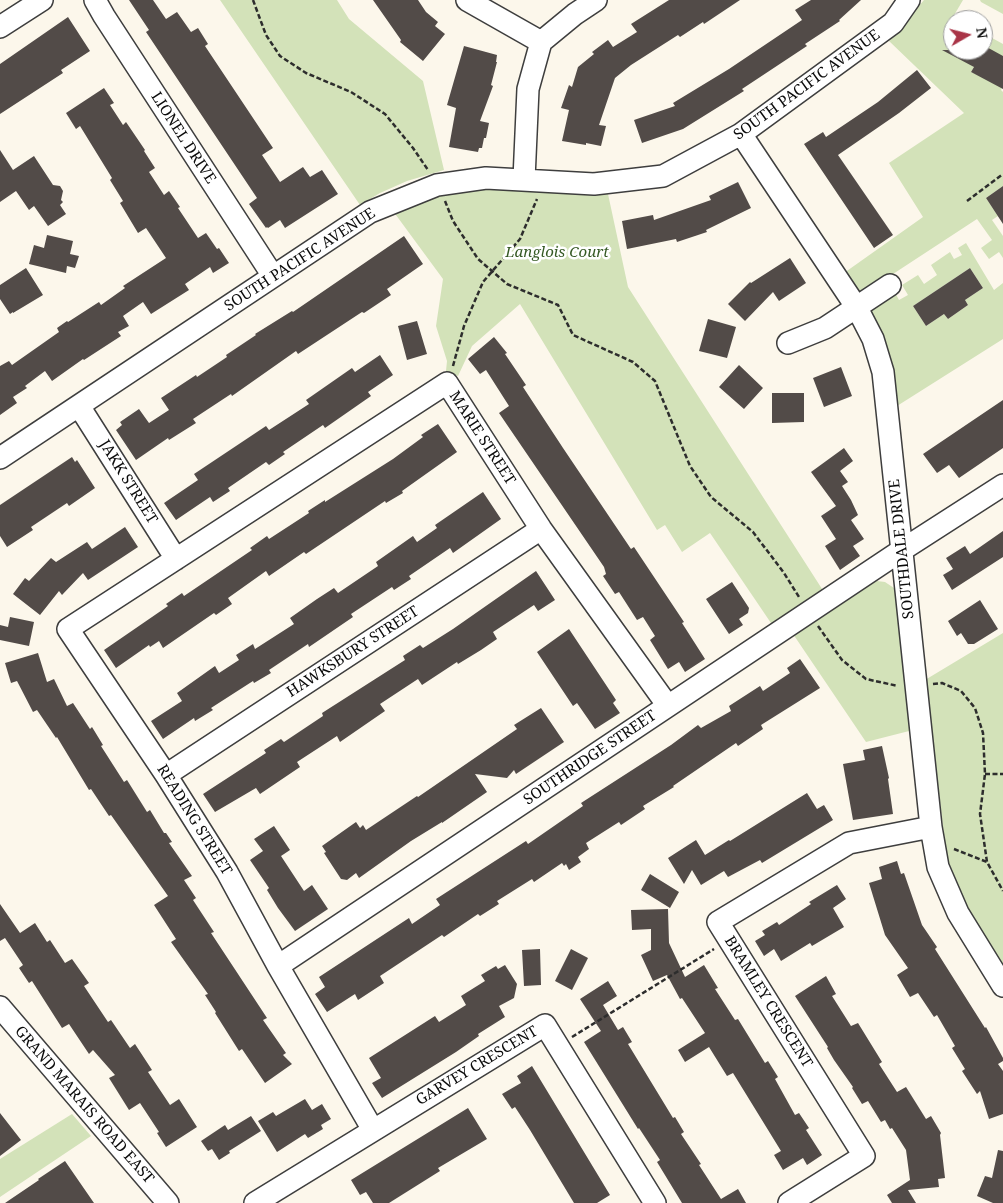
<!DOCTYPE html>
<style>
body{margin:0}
#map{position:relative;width:1003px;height:1203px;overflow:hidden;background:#fcf7eb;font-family:"Noto Serif",serif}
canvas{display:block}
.north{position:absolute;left:943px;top:10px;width:50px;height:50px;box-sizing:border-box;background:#fff;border:1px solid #9d9d9d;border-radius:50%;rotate:82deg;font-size:14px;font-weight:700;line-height:20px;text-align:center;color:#0b0b0b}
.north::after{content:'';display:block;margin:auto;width:18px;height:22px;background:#a93447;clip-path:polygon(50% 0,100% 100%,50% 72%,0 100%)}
</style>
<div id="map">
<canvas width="1003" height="1203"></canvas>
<div class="north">N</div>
</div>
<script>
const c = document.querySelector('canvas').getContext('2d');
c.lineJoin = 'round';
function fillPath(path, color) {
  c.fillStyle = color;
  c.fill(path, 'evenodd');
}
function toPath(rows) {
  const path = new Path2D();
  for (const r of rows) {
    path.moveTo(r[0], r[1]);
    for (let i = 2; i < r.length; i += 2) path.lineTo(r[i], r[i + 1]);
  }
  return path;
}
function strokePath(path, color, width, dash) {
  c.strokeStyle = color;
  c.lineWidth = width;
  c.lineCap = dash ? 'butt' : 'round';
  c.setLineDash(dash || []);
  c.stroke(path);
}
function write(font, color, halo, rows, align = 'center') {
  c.font = font + ' "Noto Serif",serif';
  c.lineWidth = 5;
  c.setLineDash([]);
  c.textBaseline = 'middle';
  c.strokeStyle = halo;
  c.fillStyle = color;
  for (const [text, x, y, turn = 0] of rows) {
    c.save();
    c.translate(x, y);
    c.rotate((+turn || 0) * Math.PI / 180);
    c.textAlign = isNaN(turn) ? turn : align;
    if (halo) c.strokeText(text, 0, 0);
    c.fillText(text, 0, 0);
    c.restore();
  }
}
const green = toPath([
 [220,0,337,0,349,19,423,81,444,170,407,181,380,193,360,205],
 [924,0,963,0,953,17,959,20,953,20,953,50,974,67,971,72,1003,86,1001,90,1003,92,1003,186,986,198,998,216,992,220,1003,236,1003,258,999,252,989,259,981,248,992,240,977,219,864,293,858,295,844,273,923,217,889,163,964,113,889,41],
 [980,0,1003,0,1003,14,981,2],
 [983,33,1003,44,1003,58,983,45],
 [501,188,608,194,628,287,824,592,773,626,710,533,682,552,665,525,657,530,520,304,472,346,458,376,446,371,447,361,436,326,443,279,393,211,428,198,472,189],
 [966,243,994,290,1003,283,1003,339,897,406,868,310,894,291,899,300,908,295,902,285,918,275,924,284,937,275,931,265,950,252,954,259,962,255,958,248],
 [970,268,983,288,965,300,968,305,948,319,944,314,926,326,913,306],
 [877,581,885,582,894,588,899,599,913,730,866,742,793,634,868,584],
 [1003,633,1003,969,975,925,947,859,925,680],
 [72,1114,91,1136,0,1197,0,1159]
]);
const building = toPath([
 [129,0,153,0,166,19,177,12,191,32,198,28,208,44,205,46,273,148,262,155,280,182,303,167,310,177,322,170,338,194,285,228,280,220,268,228,267,227,266,228,249,204,257,198,146,32,149,30],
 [373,0,418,0,426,12,438,22,435,26,445,34,423,61,400,42,401,40],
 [669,0,740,0,704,24,703,22,680,37,678,35,631,65,615,78,599,125,606,126,601,146,586,143,586,145,562,141,569,110,561,108,569,85,572,87,578,67,594,54,592,52,608,40,613,47,637,32,631,24],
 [811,0,861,0,839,20,840,21,805,44,807,46,742,89,744,91,683,129,642,143,634,120,675,106,673,103,729,69,802,20,795,10],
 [68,17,90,51,61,70,63,73,0,114,0,64],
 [983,45,1003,56,1003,89,971,72,974,67,942,50,983,50],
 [464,46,497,55,496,62,497,62,491,85,493,86,480,121,489,123,486,138,484,138,482,148,479,148,478,152,449,147,456,108,447,105],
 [917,70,931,88,899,113,838,155,893,235,874,248,804,144,823,132,826,137,878,102],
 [104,88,114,103,110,105,123,125,126,122,145,150,144,151,155,168,149,172,164,195,169,191,180,207,178,208,198,238,206,233,217,249,219,248,229,263,213,273,210,267,185,284,189,290,151,314,143,302,123,316,129,326,118,332,121,336,84,360,83,359,52,381,45,371,25,386,27,388,13,397,17,403,0,415,0,366,9,361,12,365,59,332,57,328,67,321,68,322,99,302,101,305,125,288,123,286,166,258,146,228,138,233,120,203,123,201,110,180,112,178,80,126,76,129,66,113],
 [0,150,13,170,34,156,53,185,60,186,63,191,61,200,63,202,60,205,66,214,48,226,34,206,29,210,16,191,0,202],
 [738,182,751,208,706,230,707,232,677,242,676,239,627,249,622,221,653,215,654,220,711,200,709,196],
 [1003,186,1003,224,986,198],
 [47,235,73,241,70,254,79,256,75,268,67,266,66,273,29,264,34,245,44,248],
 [404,236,423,264,387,289,391,295,364,313,362,312,298,354,296,351,232,396,231,394,193,419,196,423,169,440,168,438,136,460,116,430,122,425,120,422,139,409,149,423,169,410,161,398,196,375,197,377,227,357,226,355,256,335,255,334,292,311,293,312],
 [790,258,806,283,779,301,773,292,745,321,728,304,750,282,751,283],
 [26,268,43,295,13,313,13,312,10,314,0,299,0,285],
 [970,268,983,288,965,300,968,305,948,319,944,314,926,326,913,306],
 [708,319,736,327,727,358,699,351],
 [417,321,427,354,407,360,398,326],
 [494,337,507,353,505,354,526,385,523,387,563,448,631,549,634,547,684,622,682,623,705,659,685,672,679,662,668,669,650,640,655,636,643,617,637,620,619,592,615,594,603,576,606,574,604,567,499,413,509,406,486,370,480,374,468,359],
 [380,355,393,375,368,392,371,396,325,428,323,425,283,452,285,454,269,465,266,462,228,488,230,491,213,502,210,497,176,520,164,503,198,480,194,474,266,426,269,430,309,404,306,400,352,368,355,372],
 [739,365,763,388,744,409,719,387],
 [841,367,852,396,824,407,813,378],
 [772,393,804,393,804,422,772,423],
 [1003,400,1003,448,959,478,949,465,937,473,923,454],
 [438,424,457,452,402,491,403,493,386,503,385,501,306,554,304,552,269,576,266,571,228,598,232,604,216,615,214,613,163,648,159,641,150,647,149,645,116,668,104,650,168,606,166,604,182,593,184,596,252,550,250,548,267,536,269,539,309,513,308,511,325,500,325,502,393,459,423,437,421,435],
 [844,448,853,461,840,471,848,482,842,486,851,500,858,515,851,520,864,539,853,546,860,556,840,570,825,546,836,539,821,516,836,506,811,472],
 [72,457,75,462,77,460,95,488,69,506,67,503,31,527,33,530,7,547,0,536,0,505],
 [483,492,501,519,453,553,450,548,409,576,411,579,394,590,392,587,351,614,353,617,309,647,308,644,269,670,271,673,254,683,253,681,211,708,213,710,195,721,194,718,163,739,151,721,182,701,177,693,215,666,219,673,239,660,236,655,253,644,255,649,294,624,290,618,317,599,334,588,338,593,378,566,376,562,413,536,417,542,437,528,435,525],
 [125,527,138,547,88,580,83,573,62,595,59,591,40,615,13,594,25,578,29,581,51,558,56,562,87,542,92,549],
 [1003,531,1003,557,952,590,943,575,953,569,946,558,965,546,970,554],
 [536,571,555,600,538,611,534,605,493,632,497,639,481,650,458,664,457,662,422,685,418,679,380,704,385,711,340,742,337,736,297,762,300,767,260,794,256,788,215,812,203,794,266,753,264,750,281,739,284,742,323,716,322,713,405,660,403,656,420,645,423,648,453,629],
 [732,582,749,608,748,613,739,619,743,625,729,634,706,599],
 [980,600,998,629,974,644,968,644,961,633,957,636,948,621],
 [10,617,34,622,29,646,0,640,0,625,8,627],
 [569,629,616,700,613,703,620,713,595,729,577,703,573,706,537,652],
 [38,653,47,682,54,679,67,706,73,703,90,729,92,727,103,745,101,746,124,782,127,780,147,812,150,810,164,833,166,833,172,842,169,843,192,876,184,880,196,898,193,900,214,932,211,933,267,1018,263,1020,286,1053,283,1055,292,1064,265,1083,242,1049,239,1051,215,1013,216,1012,205,995,208,994,171,942,176,939,154,905,168,896,111,815,109,816,91,789,89,790,57,737,56,738,37,710,33,712,17,681,11,683,5,663],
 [800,659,820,688,761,725,763,729,738,746,736,743,673,786,674,787,643,806,645,809,621,825,619,822,586,843,589,849,578,857,581,862,569,870,566,864,564,866,562,863,534,882,532,879,497,901,499,904,480,916,478,914,444,937,442,935,380,976,384,983,358,1000,355,994,327,1012,315,994,325,987,319,977,409,918,412,924,440,905,436,899,526,841,528,844,583,806,581,803,671,745,698,725,701,728,731,711,729,706,760,686,763,691,790,673,787,668],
 [541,708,564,742,516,774,514,770,507,778,475,774,487,792,442,823,442,822,411,841,359,878,356,873,347,880,341,879,324,853,326,852,322,846,356,822,360,828,363,825,366,830,417,796,418,797,517,729,514,725],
 [882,746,889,778,888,779,893,814,853,820,843,764,865,760,863,750],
 [807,793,817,809,824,805,833,820,762,863,760,860,728,877,724,871,701,885,692,870,684,884,668,858,696,840,705,855,729,840,730,841],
 [274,826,290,850,281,856,304,891,312,885,328,909,295,931,278,908,267,890,269,888,250,860,263,851,254,839],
 [897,861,901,874,904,873,922,925,937,947,935,949,985,1028,986,1027,1003,1058,1003,1061,998,1064,1003,1071,1003,1114,989,1119,980,1091,977,1094,962,1071,965,1069,952,1048,955,1046,937,1015,934,1017,918,993,910,997,897,975,908,968,885,935,869,883,882,879,879,867],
 [650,874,679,892,670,908,641,890],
 [837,885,846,899,833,908,844,927,812,946,810,943,781,961,774,949,764,956,755,941,765,935,762,931,777,922,779,925,811,904,809,902],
 [0,904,20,933,35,923,47,942,50,940,65,963,72,959,89,983,84,986,108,1022,111,1020,130,1048,135,1044,152,1070,148,1072,170,1105,179,1099,197,1127,166,1147,157,1133,159,1132,140,1103,129,1110,109,1078,115,1075,93,1050,89,1054,69,1024,62,1028,32,981,29,983,19,968,23,965,5,938,0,941],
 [668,909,669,943,685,977,704,965,718,988,715,989,735,1020,738,1019,765,1063,768,1061,778,1077,775,1079,795,1115,799,1113,809,1128,806,1130,822,1155,807,1165,803,1158,783,1170,774,1155,781,1151,733,1073,727,1076,709,1047,685,1062,678,1050,705,1033,682,998,680,999,667,975,653,981,641,955,651,950,651,929,632,930,631,910],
 [540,949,541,985,524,986,522,950],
 [571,949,588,958,572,990,555,981],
 [505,965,517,984,514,998,499,1006,505,1017,478,1034,479,1036,456,1052,382,1098,372,1083,381,1078,369,1058,435,1016,439,1022,466,1005,461,996,485,981,481,975,496,966,498,969],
 [826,976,836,994,832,996,851,1026,858,1023,882,1062,879,1064,897,1092,906,1087,926,1119,931,1116,941,1133,940,1135,945,1178,938,1179,939,1187,908,1190,916,1203,892,1203,887,1195,910,1180,906,1150,892,1128,890,1129,885,1120,881,1122,868,1101,862,1104,852,1088,853,1087,834,1060,827,1048,828,1047,795,996],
 [608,981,617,996,603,1005,618,1030,623,1027,632,1042,628,1044,673,1118,675,1117,684,1132,681,1134,701,1164,699,1165,721,1199,738,1189,746,1203,682,1203,657,1162,660,1160,639,1128,638,1129,584,1042,601,1031,580,999],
 [532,1066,610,1195,597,1203,574,1203,530,1130,515,1107,512,1109,502,1094,521,1083,517,1076],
 [305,1099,312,1110,322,1104,331,1119,321,1125,323,1129,308,1138,305,1134,277,1152,258,1121,273,1112,276,1116],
 [468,1108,487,1139,438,1168,440,1171,389,1203,373,1203,366,1192,360,1195,351,1180],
 [0,1113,21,1140,0,1156],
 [251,1116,261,1131,229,1151,230,1153,219,1160,212,1149,208,1151,201,1141,225,1125,228,1130],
 [998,1150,1003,1151,1003,1203,993,1203,977,1196,985,1176,992,1178],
 [65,1161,94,1203,5,1203,39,1180,38,1179]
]);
const path = toPath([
 [253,0,266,35,280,56,306,73,351,92,385,114,413,148,428,170],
 [445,201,453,221,478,259,492,271,507,284,558,305,573,335,633,362,655,381,690,466,711,497,753,532,784,573,799,597],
 [967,201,1003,174],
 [453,366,464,326,483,282,520,239,537,199],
 [818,626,842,660,866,679,898,686],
 [933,684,942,683,961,691,975,708,983,733,985,774,980,814,987,862,1003,891],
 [985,774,1003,774],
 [954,849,987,862],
 [572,1037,714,949]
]);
const minor = toPath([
 [95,0,104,16,273,276],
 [467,0,541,42],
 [0,27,42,0],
 [741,134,857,308,873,339,883,372,931,827,938,867,958,913,1003,986],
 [524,179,528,89,541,42,575,14,596,0],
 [788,343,825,328,890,285],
 [79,406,176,559],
 [0,458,370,212,437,185,486,178,594,184,663,176,741,134,893,23,909,0],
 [166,775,541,529],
 [278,966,902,550,1003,485],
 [0,1007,168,1203],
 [373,1130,278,966,227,872,166,775,68,629,447,383,541,529,668,706],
 [255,1203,545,1025,655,1203],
 [789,1203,864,1156,718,922,849,843,931,827]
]);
const streetNames = [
 ["SOUTH PACIFIC AVENUE",807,85,-36],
 ["LIONEL DRIVE",183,138,57],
 ["SOUTH PACIFIC AVENUE",300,260,-33],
 ["MARIE STREET",482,438,57],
 ["JAKK STREET",128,482,58],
 ["SOUTHDALE DRIVE",902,549,-96],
 ["HAWKSBURY STREET",353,652,-33],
 ["SOUTHRIDGE STREET",590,758,-34],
 ["READING STREET",194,820,58],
 ["BRAMLEY CRESCENT",768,1002,58],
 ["GARVEY CRESCENT",477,1066,-31],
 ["GRAND MARAIS ROAD EAST",84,1105,49]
];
const parkNames = [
 ["Langlois Court",557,253]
];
fillPath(green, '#d3e2b9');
fillPath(building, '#524b48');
strokePath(minor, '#3e3e3e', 24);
strokePath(path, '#2d2d2d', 2.5, [5, 2.5]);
strokePath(minor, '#fff', 21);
write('15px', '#0b0b0b', '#fff', streetNames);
write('italic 15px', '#355924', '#fff', parkNames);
</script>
